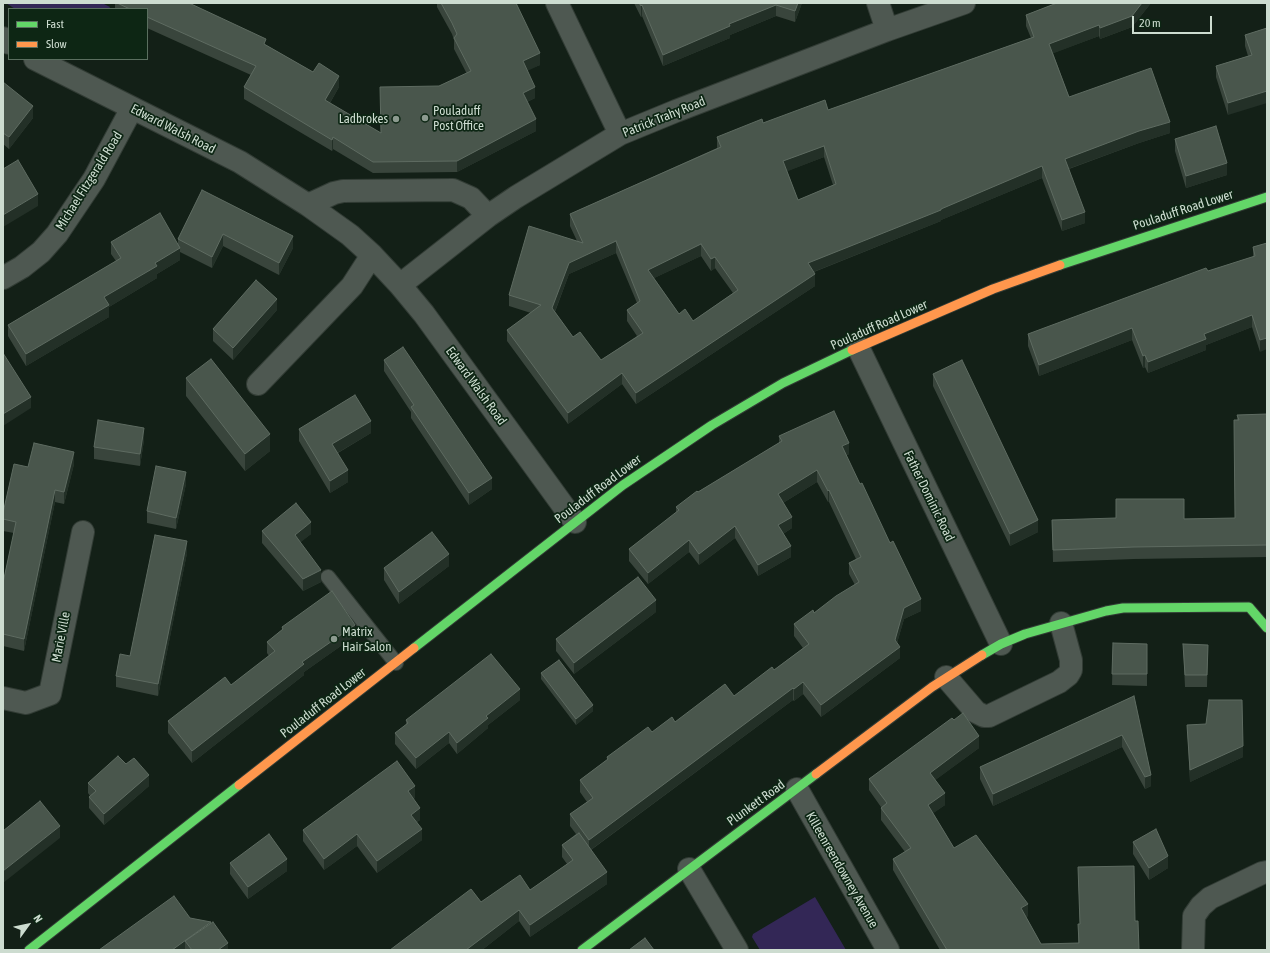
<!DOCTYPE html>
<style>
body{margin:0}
#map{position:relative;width:1270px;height:953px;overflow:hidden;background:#132017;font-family:"Asap Condensed",sans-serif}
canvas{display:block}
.frame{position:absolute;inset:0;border:4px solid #cddcd0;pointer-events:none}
.legend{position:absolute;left:8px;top:8px;width:140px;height:52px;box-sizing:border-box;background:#0d2614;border:1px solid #5a6f5f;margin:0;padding:5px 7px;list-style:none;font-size:12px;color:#cddcd0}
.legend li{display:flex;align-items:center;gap:8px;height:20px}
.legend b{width:20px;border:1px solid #5a6f5f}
.north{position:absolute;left:8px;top:905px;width:40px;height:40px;-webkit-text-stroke:3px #0d2614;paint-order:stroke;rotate:57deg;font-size:11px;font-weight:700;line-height:16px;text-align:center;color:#cddcd0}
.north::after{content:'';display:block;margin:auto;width:14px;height:18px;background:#cddcd0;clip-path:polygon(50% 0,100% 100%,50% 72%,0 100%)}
.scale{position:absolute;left:1132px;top:16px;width:80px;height:18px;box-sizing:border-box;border:2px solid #cddcd0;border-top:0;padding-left:5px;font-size:12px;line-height:14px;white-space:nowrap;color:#cddcd0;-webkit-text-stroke:3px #0d2614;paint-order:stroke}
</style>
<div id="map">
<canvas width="1270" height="953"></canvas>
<div class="frame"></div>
<ul class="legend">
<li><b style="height:5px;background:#63d668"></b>Fast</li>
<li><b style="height:5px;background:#ff974d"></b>Slow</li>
</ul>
<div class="north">N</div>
<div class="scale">20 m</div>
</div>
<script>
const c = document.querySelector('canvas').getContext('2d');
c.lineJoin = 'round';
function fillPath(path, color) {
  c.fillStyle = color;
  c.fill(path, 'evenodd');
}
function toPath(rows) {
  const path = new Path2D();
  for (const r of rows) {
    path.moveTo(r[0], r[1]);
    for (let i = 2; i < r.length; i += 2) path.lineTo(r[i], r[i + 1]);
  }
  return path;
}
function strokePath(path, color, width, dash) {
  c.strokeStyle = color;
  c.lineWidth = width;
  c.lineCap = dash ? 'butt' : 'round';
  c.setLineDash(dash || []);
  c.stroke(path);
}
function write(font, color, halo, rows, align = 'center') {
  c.font = font + ' "Asap Condensed",sans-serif';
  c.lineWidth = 3.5;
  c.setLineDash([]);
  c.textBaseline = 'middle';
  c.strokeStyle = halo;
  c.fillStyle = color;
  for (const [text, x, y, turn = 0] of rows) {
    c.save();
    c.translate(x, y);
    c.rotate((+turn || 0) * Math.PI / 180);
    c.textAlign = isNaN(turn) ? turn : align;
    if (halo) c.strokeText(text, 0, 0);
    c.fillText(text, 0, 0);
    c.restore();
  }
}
const green = toPath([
 [6,3,102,3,110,7,109,9,15,9],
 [815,897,846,950,760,950,752,937,753,934]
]);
const lane = toPath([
 [328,577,396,663]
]);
const street = toPath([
 [557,3,620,134],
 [878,3,887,30],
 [3,38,9,43],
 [35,59,240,162,308,205,350,235,372,255,400,285,424,314,575,522],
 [308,205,334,193,343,191,453,190,471,198,488,216],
 [3,278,22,267,41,252,57,234,94,179,132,108],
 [400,285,488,216,516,197,620,134,676,111,887,30,964,3],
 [858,347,1001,644],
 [258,384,352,286,372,255],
 [946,677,976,712,984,716,989,716,1059,682,1068,675,1071,670,1071,660,1061,623],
 [3,698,26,703,50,694,83,532],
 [797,789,888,950],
 [689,869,737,950],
 [1193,950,1194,916,1201,906,1210,898,1262,873,1267,872]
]);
const fast = toPath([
 [1060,265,1267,197],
 [414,648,623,485,712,425,783,383,852,350],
 [982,655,1001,644,1025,634,1106,611,1123,608,1249,607,1267,628],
 [29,950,239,785],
 [582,950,816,774]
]);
const slow = toPath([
 [852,350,993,289,1060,265],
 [816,774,932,687,982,655],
 [239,785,414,648]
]);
const wall = toPath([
 [115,3,189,3,266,45,339,87,330,103,381,133,439,86,467,74,454,49,454,40,452,34,437,7,437,3,516,3,540,65,527,70,535,98,527,102,536,131,457,172,373,173,333,149,332,151,244,99,244,87,251,75,147,28,147,9,115,9],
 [634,3,802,3,795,22,776,16,730,35,730,38,663,66,642,16,641,17],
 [1057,3,1151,3,1132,27,1100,39,1099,36,1053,53,1069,97,1170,133,1139,143,1069,169,1085,223,1062,231,1042,178,941,220,941,221,814,272,815,286,636,404,622,384,568,424,507,341,507,330,531,313,509,306,509,295,577,241,570,226,570,214,717,148,717,137,763,123,828,110,1031,38,1026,26,1026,15],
 [824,157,833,185,798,200,787,171],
 [616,253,637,303,627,310,627,321,637,336,601,360,573,337,555,312,569,274],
 [701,256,711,271,715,268,733,293,693,321,679,314,654,278],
 [1267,28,1228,115,1216,77,1216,66,1248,56,1245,46,1245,35],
 [3,82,33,118,9,149,3,144],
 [1175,139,1227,175,1186,188,1175,151],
 [202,190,293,248,279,275,223,246,212,268,180,252,180,260,157,274,157,278,109,307,109,317,26,366,8,336,8,325,116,261,111,254,111,242,178,244,178,239],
 [1267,243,1260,352,1252,327,1206,345,1206,350,1148,373,1145,367,1143,368,1132,340,1039,376,1028,346,1028,334,1208,271,1253,257,1253,247],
 [277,310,233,360,213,341,213,329],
 [384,360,492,489,469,505,411,418,411,412,384,371],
 [933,374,1038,532,1010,546,933,386],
 [186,378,270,451,245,471,186,396],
 [1267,414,1267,557,1134,559,1053,562,1052,520,1235,518,1237,415],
 [299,429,371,433,338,453,348,482,330,493,299,441],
 [779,436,849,454,846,456,921,611,904,619,897,643,900,658,821,717,803,694,794,701,793,700,591,850,607,884,530,937,519,921,482,950,390,950,481,902,530,890,567,864,562,857,562,845,576,834,570,826,570,814,587,802,580,792,580,780,607,760,607,757,652,732,734,696,774,670,803,648,794,636,794,624,814,613,855,585,849,574,849,563,856,559,829,502,828,502,817,482,783,503,792,528,783,534,791,557,758,576,735,538,699,565,689,552,648,584,629,561,629,549,676,513,676,507,698,492,779,443],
 [144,440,140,466,94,459,94,447],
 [74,464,64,504,55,502,24,651,3,646,3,583,14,533,3,531,3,513,28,467],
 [186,484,176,529,147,523,147,511],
 [262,531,311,534,300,542,321,582,303,591,262,543],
 [187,553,158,696,116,687,116,676,130,656],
 [449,566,399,604,384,580,384,568],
 [656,612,574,674,556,651,556,639],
 [282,627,355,636,304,672,304,675,192,763,168,733,168,721,231,685,269,656,267,653,267,642,282,630],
 [1113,643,1147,644,1147,686,1112,685],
 [1183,644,1208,645,1207,687,1185,687],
 [541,673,593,711,576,725,541,679],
 [1134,696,1151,786,1145,789,1122,747,993,806,980,779,980,767],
 [520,700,488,725,488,728,457,754,449,743,416,769,395,744,395,733,406,725,406,720],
 [954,720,979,748,935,780,945,805,933,813,954,848,1028,916,1026,917,1041,944,1078,943,1078,924,1080,924,1078,867,1135,921,1139,950,940,950,893,870,893,859,905,852,881,820,881,807,869,790,869,779],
 [1187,725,1243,757,1190,782],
 [126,764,149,786,104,825,89,808,89,797,90,796,88,793,88,783],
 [415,798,413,799,420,820,417,822,422,840,377,873,357,846,324,870,303,841,303,830],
 [1133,842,1168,868,1149,880,1133,854],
 [230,863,287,871,248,899,230,874],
 [190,918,211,923,228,950,99,950]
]);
const shadedWall = toPath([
 [798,3,802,3,795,22,795,11],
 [1142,3,1151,3,1132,27,1100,39,1100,28],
 [642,5,642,16,641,17,641,6],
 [776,5,776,16,730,35,730,38,663,66,663,55,729,24],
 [1099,25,1099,36,1049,55,1049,44],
 [540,53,540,65,523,73,523,61],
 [339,76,339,87,325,111,325,100],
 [535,87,535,98,523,104,523,93],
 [1267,91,1267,103,1228,115,1228,103],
 [33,106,33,118,9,149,9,137],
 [536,119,536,131,457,172,457,161],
 [1170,122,1170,133,1139,143,1065,170,1065,159,1139,131],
 [333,137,333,149,332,151,332,140],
 [824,146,824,157,783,173,783,161],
 [1227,163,1227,175,1186,188,1186,176],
 [1042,166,1042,178,941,220,941,221,808,274,808,263],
 [38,194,38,206,3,227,3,215],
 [1085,212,1085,223,1062,231,1062,220],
 [223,234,223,246,212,268,212,257],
 [293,236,293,248,279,275,279,263],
 [616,241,616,253,569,274,552,319,552,308,569,263],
 [701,244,701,256,648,281,648,270],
 [180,248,180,260,157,274,157,278,109,307,109,317,26,366,26,354,104,297,155,263],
 [715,257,715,268,711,271,711,259],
 [815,274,815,286,636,404,636,393],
 [277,299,277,310,233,360,233,348],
 [1252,315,1252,327,1206,345,1206,350,1148,373,1148,362,1204,334],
 [1132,328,1132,340,1039,376,1039,365],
 [1267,338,1267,349,1260,352,1260,340],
 [1145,355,1145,367,1143,368,1143,356],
 [622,373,622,384,568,424,568,413],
 [31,397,31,408,3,426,3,414],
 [371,421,371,433,332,456,332,444],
 [144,428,144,440,140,466,140,454],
 [270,434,270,451,245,471,245,454],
 [849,443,849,454,842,458,842,446],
 [74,452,74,464,64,504,64,492],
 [348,470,348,482,330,493,330,481],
 [817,470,817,482,778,506,778,494],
 [186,472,186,484,176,529,176,518],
 [492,478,492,489,469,505,469,493],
 [55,490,55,502,24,651,24,639],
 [829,490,829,502,828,502,828,491],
 [792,517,792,528,778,537,778,525],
 [1038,520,1038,532,1010,546,1010,534],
 [311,522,311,534,295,547,295,535],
 [735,526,735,538,699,565,699,554],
 [689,540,689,552,648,584,648,573],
 [187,541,187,553,158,696,158,684],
 [791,546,791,557,758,576,758,565],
 [449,554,449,566,399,604,399,592],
 [321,570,321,582,303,591,303,579],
 [921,599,921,611,904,619,895,650,900,647,900,658,821,717,821,705,895,640,904,608],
 [656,600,656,612,574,674,574,663],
 [355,625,355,636,304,672,304,675,192,763,192,751,302,662],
 [803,682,803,694,794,701,794,689],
 [793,688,793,700,589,851,589,840],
 [520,689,520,700,488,725,488,728,457,754,457,743,486,716],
 [593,705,593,711,576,725,576,719],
 [449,732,449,743,416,769,416,758],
 [1122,735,1122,747,993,806,993,794],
 [979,736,979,748,930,784,930,773],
 [1243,746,1243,757,1190,782,1190,770],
 [149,775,149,786,104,825,104,814],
 [1151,775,1151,786,1145,789,1145,777],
 [415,786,415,798,408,803,408,791],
 [945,793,945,805,928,817,928,805],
 [420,808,420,820,411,826,411,815],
 [60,826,60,838,3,883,3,871],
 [422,829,422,840,377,873,377,861],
 [357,834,357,846,324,870,324,859],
 [1168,856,1168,868,1149,880,1149,868],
 [287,859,287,871,248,899,248,887],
 [607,872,607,884,530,937,530,925],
 [1028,904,1028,916,1021,920,1021,908],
 [519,910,519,921,482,950,466,950],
 [211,922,211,934,185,941,185,950,172,950],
 [228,943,228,950,218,950]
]);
const building = toPath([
 [117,3,189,3,266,39,264,44,313,72,319,63,339,76,325,100,381,133,380,87,439,86,471,71,454,38,457,34,452,23,441,3,516,3,540,53,523,61,535,87,523,93,536,119,457,161,373,162,333,137,332,140,244,87,256,66,147,17,147,9,130,9,117,3],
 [639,3,798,3,795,11,776,5,729,24,730,26,663,55,642,5,641,6,639,3],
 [1057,3,1142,3,1132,16,1100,28,1099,25,1049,44,1069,97,1151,68,1170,122,1139,131,1065,159,1085,212,1062,220,1042,166,941,209,941,210,808,263,815,274,636,393,622,373,568,413,507,330,541,305,509,295,529,226,583,243,570,214,721,147,717,137,762,119,763,123,825,100,828,110,1034,37,1026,15,1057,3],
 [824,146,836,184,798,200,783,161,824,146],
 [616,241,640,301,627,310,643,333,601,360,580,332,573,337,552,308,569,263,616,241],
 [701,244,711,259,715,257,738,290,693,321,685,309,679,314,648,270,701,244],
 [1267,28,1267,91,1228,103,1216,66,1252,55,1245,35,1267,28],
 [3,82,33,106,9,137,3,133,3,82],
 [1216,126,1227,163,1186,176,1175,139,1216,126],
 [18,160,38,194,3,215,3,169,18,160],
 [202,190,293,236,279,263,223,234,212,257,178,239,202,190],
 [160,213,180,248,155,263,157,266,104,297,109,305,26,354,8,325,121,258,111,242,160,213],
 [1267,243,1267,338,1260,340,1252,315,1204,334,1206,339,1148,362,1145,355,1143,356,1132,328,1039,365,1028,334,1206,268,1208,271,1255,256,1253,247,1267,243],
 [256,280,277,299,233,348,213,329,256,280],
 [403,347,492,478,469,493,411,407,414,405,384,360,403,347],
 [3,353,31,397,3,414,3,353],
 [211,359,270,434,245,454,186,378,211,359],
 [962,360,1038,520,1010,534,933,374,962,360],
 [355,395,371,421,332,444,348,470,330,481,299,429,355,395],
 [834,411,849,443,842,446,860,484,862,483,890,543,893,541,921,599,904,608,895,640,900,647,821,705,803,682,794,689,793,688,589,840,570,814,593,798,580,780,608,759,607,757,648,727,652,732,672,717,675,722,725,684,734,696,772,667,774,670,809,644,794,624,813,610,814,613,836,596,859,582,849,563,861,557,829,490,828,491,817,470,778,494,792,517,778,525,791,546,758,565,735,526,699,554,689,540,648,573,629,549,679,510,676,507,697,491,698,492,782,441,779,436,834,411],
 [1267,414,1267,545,1134,547,1053,550,1052,520,1116,518,1116,499,1184,499,1184,519,1235,518,1234,420,1239,420,1237,415,1267,414],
 [98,420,144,428,140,454,94,447,98,420],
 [34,443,74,452,64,492,55,490,24,639,3,634,3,583,16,522,3,519,3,513,14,464,28,467,34,443],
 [156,466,186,472,176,518,147,511,156,466],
 [296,503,311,522,295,535,321,570,303,579,262,531,296,503],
 [432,532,449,554,399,592,384,568,432,532],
 [155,535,187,541,158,684,116,676,120,654,130,656,155,535],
 [638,577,656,600,574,663,556,639,638,577],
 [332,591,355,625,302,662,304,664,192,751,168,721,225,677,231,685,275,651,267,642,283,629,282,627,332,591],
 [1113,643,1147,644,1147,674,1112,674,1113,643],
 [1183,644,1208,645,1207,675,1185,675,1183,644],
 [491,654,520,689,486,716,488,718,457,743,449,732,416,758,395,733,408,723,406,720,491,654],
 [559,660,593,705,576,719,541,673,559,660],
 [1134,696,1151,775,1145,777,1122,735,993,794,980,767,1134,696],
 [1209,700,1242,700,1243,746,1190,770,1187,725,1206,724,1209,700],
 [963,713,979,736,930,773,945,793,928,805,954,848,976,835,1028,904,1021,908,1041,944,1079,943,1078,924,1080,924,1078,867,1134,866,1135,921,1138,921,1139,950,947,950,893,859,911,848,881,808,887,803,869,779,952,718,954,720,963,713],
 [118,756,126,764,134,758,149,775,104,814,89,797,96,791,88,783,118,756],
 [397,761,415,786,408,791,420,808,411,815,422,829,377,861,357,834,324,859,303,830,397,761],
 [40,801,60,826,3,871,3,831,40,801],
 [1156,829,1168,856,1149,868,1133,842,1156,829],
 [579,833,607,872,530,925,519,910,466,950,390,950,471,889,481,902,520,875,530,890,573,860,562,845,579,833],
 [269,834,287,859,248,887,230,863,269,834],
 [174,896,190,918,211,922,172,950,99,950,174,896],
 [213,922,228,943,218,950,192,950,185,941,213,922],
 [645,938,654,950,629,950,645,938]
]);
const markers = [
 [425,118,4,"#8c9a8f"],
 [396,119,4,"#8c9a8f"],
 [334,639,4,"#8c9a8f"]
];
const poiNames = [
 ["Pouladuff",433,111],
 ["Post Office",433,126],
 ["Ladbrokes",388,119,"right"],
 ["Matrix",342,632],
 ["Hair Salon",342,647]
];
const streetNames = [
 ["Patrick Trahy Road",664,117,-22],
 ["Edward Walsh Road",173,129,27],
 ["Michael Fitzgerald Road",89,181,-58],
 ["Pouladuff Road Lower",1183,210,-18],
 ["Pouladuff Road Lower",879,325,-24],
 ["Edward Walsh Road",476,386,54],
 ["Pouladuff Road Lower",598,489,-37],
 ["Father Dominic Road",929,496,64],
 ["Marie Ville",61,637,-79],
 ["Pouladuff Road Lower",323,703,-38],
 ["Plunkett Road",756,803,-36],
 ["Killeenreendowney Avenue",842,870,60]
];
fillPath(green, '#332756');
strokePath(lane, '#323c35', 16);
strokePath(street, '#323c35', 24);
strokePath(fast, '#323c35', 11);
strokePath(slow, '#323c35', 11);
strokePath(lane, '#4e5851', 14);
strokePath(street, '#4e5851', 22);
strokePath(fast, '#63d668', 9);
strokePath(slow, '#ff974d', 9);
fillPath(wall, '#39453c');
fillPath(shadedWall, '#233027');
fillPath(building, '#49564c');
strokePath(building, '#5e6b61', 1);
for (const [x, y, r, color] of markers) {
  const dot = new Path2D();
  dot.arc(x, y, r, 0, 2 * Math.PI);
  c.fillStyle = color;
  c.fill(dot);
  strokePath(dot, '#0d2614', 1.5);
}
write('13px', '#cddcd0', '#0d2614', poiNames, 'left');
write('13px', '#cddcd0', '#0d2614', streetNames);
</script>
